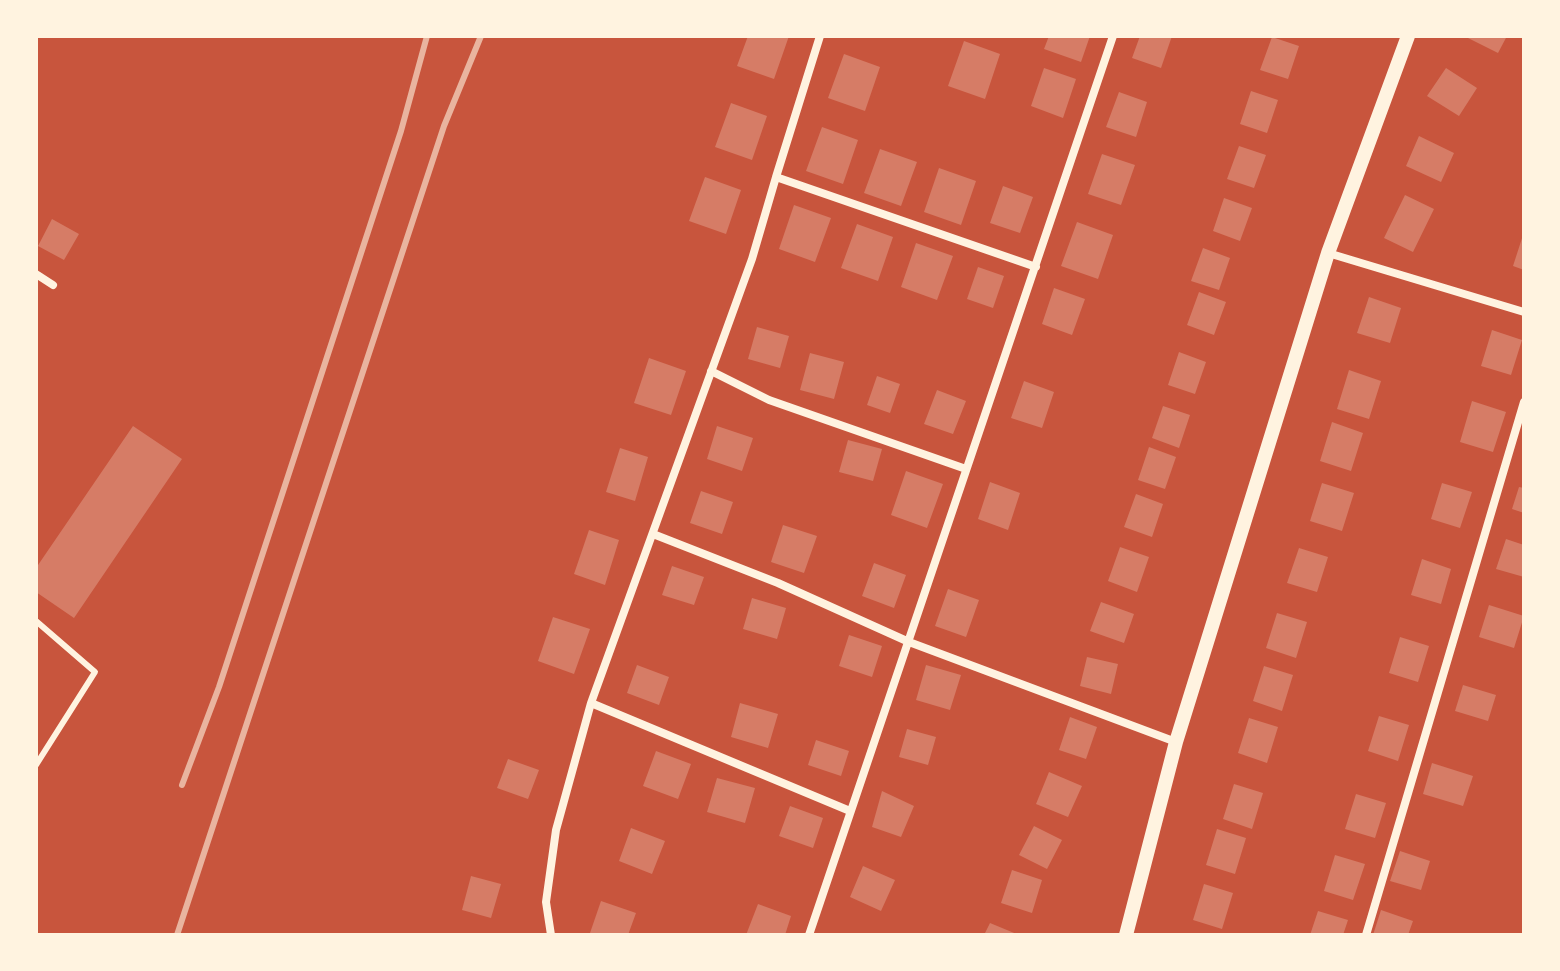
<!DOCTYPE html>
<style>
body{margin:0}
#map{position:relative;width:1560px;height:971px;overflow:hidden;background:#c8553d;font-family:"Roboto Condensed",sans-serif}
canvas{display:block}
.frame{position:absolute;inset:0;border:38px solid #fff3e0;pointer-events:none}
</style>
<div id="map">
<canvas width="1560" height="971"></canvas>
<div class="frame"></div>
</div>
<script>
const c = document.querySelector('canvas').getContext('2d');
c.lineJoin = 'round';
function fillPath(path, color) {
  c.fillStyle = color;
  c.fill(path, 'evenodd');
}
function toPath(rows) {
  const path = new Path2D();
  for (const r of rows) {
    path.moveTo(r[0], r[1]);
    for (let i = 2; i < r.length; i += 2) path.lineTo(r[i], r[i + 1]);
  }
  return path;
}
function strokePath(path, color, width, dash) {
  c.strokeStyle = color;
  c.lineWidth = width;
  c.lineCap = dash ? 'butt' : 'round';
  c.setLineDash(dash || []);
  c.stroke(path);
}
const building = toPath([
 [748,36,789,36,774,79,737,66],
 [1049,36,1090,36,1081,62,1044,49],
 [1140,36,1172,36,1161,68,1132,58],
 [1464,36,1507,36,1498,53],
 [1272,37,1299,46,1288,79,1260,70],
 [964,41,1000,54,985,99,948,86],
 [844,54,880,67,865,111,828,98],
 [1044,68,1076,79,1063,118,1031,106],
 [1446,68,1477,88,1459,116,1427,96],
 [1251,91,1278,100,1267,133,1240,124],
 [1119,92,1147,102,1136,137,1106,127],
 [731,103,767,116,752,160,715,147],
 [822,127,858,140,843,184,806,171],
 [1419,136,1454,153,1441,182,1406,166],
 [1239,146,1266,155,1254,188,1227,179],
 [880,149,917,162,901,206,864,193],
 [1102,154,1135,165,1121,205,1088,194],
 [939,168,976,181,961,225,924,212],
 [705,177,741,190,726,234,689,221],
 [1003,186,1033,197,1020,233,990,223],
 [1405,195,1434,209,1413,252,1384,238],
 [1224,198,1252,208,1240,241,1213,231],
 [794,205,831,218,815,262,779,249],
 [52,219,79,234,64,260,38,246],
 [1077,222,1113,235,1098,279,1061,266],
 [857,224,893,237,878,281,841,268],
 [1524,232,1524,270,1513,266],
 [916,243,953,256,937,300,901,287],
 [1203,248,1230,258,1219,290,1191,281],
 [978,267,1004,276,993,308,967,299],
 [1054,288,1085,299,1072,335,1042,324],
 [1199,292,1226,302,1214,335,1187,325],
 [1369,297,1401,308,1390,343,1357,333],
 [757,327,789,336,780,368,748,359],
 [1492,330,1522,340,1511,375,1481,366],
 [1179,352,1206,362,1195,394,1168,385],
 [810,353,844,362,834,399,800,390],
 [649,358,686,371,671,415,634,403],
 [1349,370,1381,381,1369,419,1337,409],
 [877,376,900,384,890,413,867,405],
 [1024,381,1054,392,1042,428,1011,418],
 [937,390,966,401,953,434,924,424],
 [1472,401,1506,412,1493,452,1460,442],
 [1163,406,1190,415,1179,448,1152,438],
 [1332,422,1363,433,1351,471,1320,461],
 [133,426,182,459,74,618,36,592,36,568],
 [717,426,753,438,742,471,707,459],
 [848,440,882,449,873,481,839,472],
 [1149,447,1176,457,1165,489,1138,480],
 [620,448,648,457,635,501,606,492],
 [906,471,943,484,927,528,891,515],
 [990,482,1020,493,1008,530,978,519],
 [1322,483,1354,493,1342,531,1310,521],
 [1442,483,1472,492,1460,528,1431,519],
 [1519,487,1524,488,1524,513,1512,509],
 [701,491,733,502,722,534,690,523],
 [1136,494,1163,504,1152,537,1124,527],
 [783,525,817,536,804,573,771,562],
 [589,530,619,540,605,585,574,574],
 [1506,539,1524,545,1524,577,1496,569],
 [1120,547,1149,557,1137,592,1108,581],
 [1299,548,1328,557,1317,592,1287,583],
 [1422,559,1451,569,1441,604,1411,595],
 [874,563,906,575,894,608,862,596],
 [672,566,704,577,694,605,662,595],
 [948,589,979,600,966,637,935,626],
 [752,598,786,608,777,639,743,629],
 [1101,602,1134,614,1124,643,1090,631],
 [1489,605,1524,616,1514,648,1479,637],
 [1277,613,1307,622,1296,658,1266,648],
 [553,617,590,629,574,674,538,661],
 [849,635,882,646,872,677,839,666],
 [1400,637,1429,646,1418,682,1389,673],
 [1087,657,1118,664,1111,694,1080,686],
 [637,665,669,677,659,705,627,693],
 [926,665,961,675,950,710,916,700],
 [1264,666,1293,675,1282,711,1253,701],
 [1463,685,1496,695,1488,721,1455,711],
 [740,703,778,714,768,748,731,737],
 [1379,716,1409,725,1398,761,1368,751],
 [1070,717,1097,727,1086,759,1059,750],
 [1249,718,1278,727,1267,763,1238,753],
 [907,729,936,737,928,765,899,757],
 [816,740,849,751,841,776,808,765],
 [656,751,691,764,678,799,643,786],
 [508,759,539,770,528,799,497,788],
 [1432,763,1473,776,1463,806,1423,794],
 [1049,772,1082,786,1068,817,1036,804],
 [717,778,755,788,745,823,707,812],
 [1234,784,1263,793,1252,829,1223,819],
 [882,791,914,806,901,837,872,827],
 [1356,794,1386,803,1375,838,1345,829],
 [790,806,823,818,813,848,779,836],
 [1034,826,1062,840,1047,869,1019,855],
 [631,828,665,841,652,874,619,861],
 [1217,829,1246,838,1235,874,1206,865],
 [1400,851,1430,861,1421,890,1390,881],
 [1335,855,1365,864,1353,900,1324,891],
 [863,866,895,880,881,911,850,897],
 [1012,870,1042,880,1032,913,1001,903],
 [471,876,501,884,491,918,462,910],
 [1204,884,1233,893,1222,929,1193,920],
 [601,901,636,913,628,935,590,933],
 [758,904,791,916,785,935,746,935],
 [1381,910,1413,921,1408,935,1373,935],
 [1318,911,1348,920,1343,935,1310,935],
 [990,923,1019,935,984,935]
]);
const service = toPath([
 [36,621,95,672,36,765]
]);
const minor = toPath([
 [776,177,820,36],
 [1328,253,1524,312],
 [36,274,53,285],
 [711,371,769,400,966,469],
 [653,534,778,583,909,642,1176,742],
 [850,811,591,703,752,259,776,177,1036,267],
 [551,935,546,902,556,830,591,703],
 [809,935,1113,36],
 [1366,935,1524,402]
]);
const tertiary = toPath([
 [1126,935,1176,742,1328,253,1408,36]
]);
const rail = toPath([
 [182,785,219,687,401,131,427,36],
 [177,935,444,126,481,36]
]);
fillPath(building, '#d67c66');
strokePath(service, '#fff3e0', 6);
strokePath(minor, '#fff3e0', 8);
strokePath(tertiary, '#fff3e0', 14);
strokePath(rail, '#e9b49f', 6);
</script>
